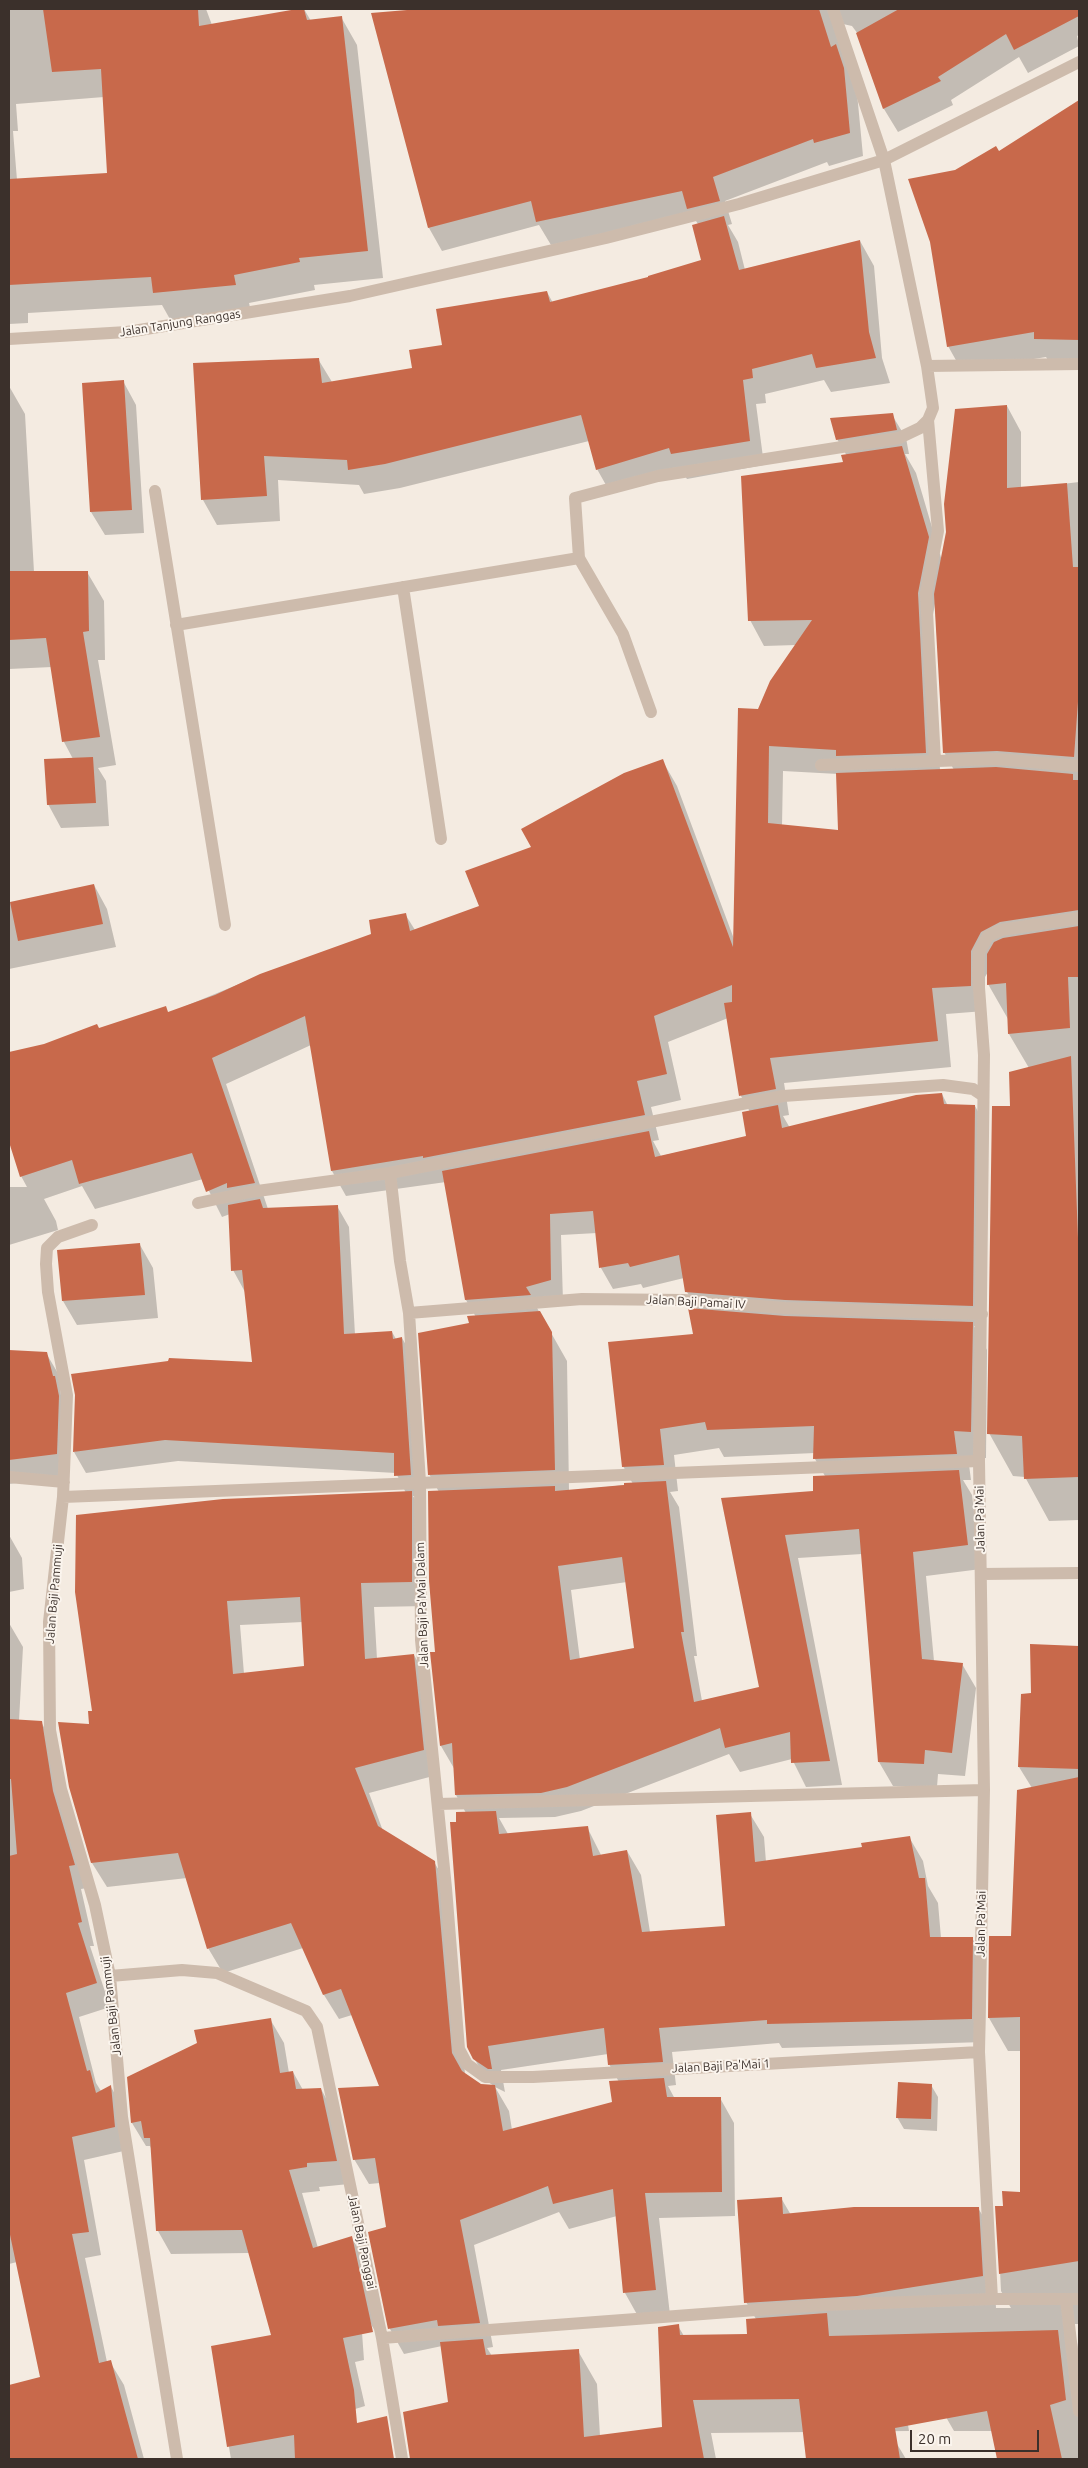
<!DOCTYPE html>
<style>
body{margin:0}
#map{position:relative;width:1088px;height:2468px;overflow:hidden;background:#f4ebe1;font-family:Ubuntu,sans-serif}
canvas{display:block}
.frame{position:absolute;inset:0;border:10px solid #3b302b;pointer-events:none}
.scale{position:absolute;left:910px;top:2430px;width:129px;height:22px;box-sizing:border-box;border:2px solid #3b302b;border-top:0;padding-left:6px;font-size:15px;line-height:18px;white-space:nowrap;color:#3b302b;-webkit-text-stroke:4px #fbf5ee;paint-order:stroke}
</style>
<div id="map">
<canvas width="1088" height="2468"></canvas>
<div class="frame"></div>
<div class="scale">20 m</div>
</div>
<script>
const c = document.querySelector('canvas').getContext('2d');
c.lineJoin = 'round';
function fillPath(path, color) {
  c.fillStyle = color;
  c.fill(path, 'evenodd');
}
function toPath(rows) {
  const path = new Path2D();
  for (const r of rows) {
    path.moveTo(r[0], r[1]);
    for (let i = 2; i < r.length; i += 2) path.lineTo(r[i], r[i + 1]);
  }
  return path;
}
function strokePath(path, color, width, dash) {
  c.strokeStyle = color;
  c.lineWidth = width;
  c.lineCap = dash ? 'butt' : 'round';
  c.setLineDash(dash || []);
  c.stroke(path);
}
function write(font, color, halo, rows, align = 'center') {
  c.font = font + ' Ubuntu,sans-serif';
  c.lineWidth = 4;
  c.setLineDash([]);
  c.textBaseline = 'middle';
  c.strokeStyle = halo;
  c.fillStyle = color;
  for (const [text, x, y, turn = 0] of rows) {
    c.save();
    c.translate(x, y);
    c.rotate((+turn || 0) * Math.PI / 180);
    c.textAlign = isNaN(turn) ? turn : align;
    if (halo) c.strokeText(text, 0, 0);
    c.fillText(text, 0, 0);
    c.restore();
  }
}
const shadow = toPath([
 [9,9,206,9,212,25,304,9,311,21,341,17,357,45,383,278,314,285,315,290,249,303,251,312,171,321,162,305,28,313,28,323,9,324],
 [104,97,108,174,17,180,13,131,18,131,16,104],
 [460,9,1079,9,1079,35,1077,36,1079,46,1028,73,1019,57,951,100,953,105,898,132,884,109,858,34,852,26,843,24,857,93,863,156,829,166,827,162,725,201,732,224,728,225,738,242,745,270,860,241,874,266,882,358,890,383,831,392,824,380,765,394,766,403,756,404,764,465,687,479,683,473,611,494,597,469,589,441,400,488,364,494,359,485,278,480,280,521,217,525,203,500,194,364,318,359,332,382,413,369,444,346,547,292,553,303,650,278,703,261,698,224,692,215,551,245,539,225,442,251,429,228,372,14,429,15],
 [1079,106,1079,212,972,234,974,248,1079,239,1079,364,1050,363,1046,357,962,371,948,346,956,171,999,153,1060,114],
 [123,381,136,405,144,533,105,535,91,512],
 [9,386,25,414,34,572,87,572,104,601,105,660,98,660,116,765,98,768,106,781,109,826,61,828,48,804,73,759,64,742,52,667,9,669],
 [1007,406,1021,432,1021,489,1079,482,1079,937,1071,939,1079,953,1079,1520,1049,1521,1025,1477,1013,1476,989,1433,1012,1108,1029,1068,1009,1034,1008,1019,988,984,988,972,985,977,985,1011,946,1014,951,1067,784,1083,789,1115,783,1116,790,1128,942,1094,948,1106,975,1106,987,1128,985,1327,974,1326,987,1350,986,1458,968,1457,971,1480,963,1480,972,1495,981,1569,926,1576,934,1661,962,1664,976,1688,965,1776,938,1774,937,1787,893,1786,879,1762,862,1554,798,1558,842,1785,806,1787,792,1759,740,1772,729,1754,581,1811,555,1817,499,1818,508,1834,587,1827,601,1855,627,1851,641,1875,650,1932,726,1927,750,1814,764,1837,766,1862,863,1848,909,1837,923,1861,928,1886,938,1903,941,1938,972,1938,986,1962,985,2042,782,2048,779,2043,672,2052,676,2085,668,2086,675,2099,720,2098,734,2123,735,2216,659,2218,670,2315,639,2318,625,2293,617,2216,569,2229,559,2212,474,2245,493,2347,487,2348,492,2356,578,2351,597,2384,600,2436,663,2428,678,2326,684,2336,748,2336,756,2319,746,2302,781,2198,791,2215,978,2208,992,2231,996,2308,1011,2308,1001,2291,997,2208,1004,2208,1021,2193,1021,2051,1008,2051,989,2018,1012,1937,1032,1788,1019,1767,1033,1695,1031,1645,1079,1647,1079,2332,1078,2324,1067,2324,1077,2342,1079,2359,1079,2459,998,2459,992,2431,954,2431,935,2398,896,2350,909,2431,711,2433,716,2459,420,2459,404,2413,449,2403,442,2346,404,2354,390,2329,370,2233,388,2228,380,2183,369,2184,354,2159,381,2087,352,2015,339,2019,324,1995,303,1948,223,1973,208,1948,187,1878,107,1887,92,1863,90,1726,94,1712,76,1592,406,1493,396,1473,178,1461,86,1473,74,1452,254,1364,245,1292,233,1270,230,1214,222,1217,203,1179,95,1209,82,1186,44,1199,56,1221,58,1230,9,1245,9,1187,27,1187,21,1176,9,1138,9,1053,177,1015,176,1010,261,975,373,935,405,914,415,930,481,907,533,848,662,760,677,786,734,939,759,710,796,645,764,646,750,620,844,463,847,456,837,439,892,415,906,438,909,454,905,454,916,473,942,561],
 [935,604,944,752,954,770,940,770,932,620],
 [783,771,838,774,839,832,782,826],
 [728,1018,741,1096,750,1112,747,1137,661,1156,653,1141,659,1140,651,1107,681,1100,668,1042],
 [311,1045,332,1171,346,1196,446,1182,466,1300,476,1317,470,1324,429,1474,439,1492,437,1653,441,1746,455,1770,456,1795,466,1813,458,1823,474,2058,488,2082,494,2086,480,2085,465,2074,449,1887,434,1862,383,1831,369,1793,437,1775,428,1680,414,1655,377,1659,374,1607,426,1606,426,1517,413,1496,423,1496,414,1359,402,1338,396,1339,392,1332,355,1335,349,1227,337,1206,268,1209,226,1084],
 [597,1233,601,1268,613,1289,641,1284,643,1288,684,1278,687,1292,697,1310,694,1335,623,1466,633,1484,569,1491,567,1361,537,1308,563,1302,561,1235],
 [719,1448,724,1457,815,1453,815,1459,825,1476,814,1492,722,1499,760,1688,702,1701,694,1656,697,1656,679,1507,670,1492,678,1491,674,1455],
 [627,1582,635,1649,580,1660,571,1590],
 [303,1622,305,1667,244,1674,240,1625],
 [608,2054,609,2064,619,2082,613,2103,512,2130,509,2111,495,2087,505,2092,501,2070],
 [94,885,107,909,116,947,9,969,9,903],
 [140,1245,153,1268,158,1318,77,1325,63,1301,59,1251],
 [9,1351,46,1353,59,1375,69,1476,9,1484],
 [9,1535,22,1558,24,1589,9,1592],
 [9,1623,23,1647,19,1721,41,1722,55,1746,87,1888,81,1889,94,1946,90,1946,110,2007,79,2017,96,2083,101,2091,111,2087,124,2110,128,2150,84,2160,101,2255,85,2258,107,2362,110,2362,124,2385,144,2459,9,2459,9,2387,41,2378,17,2262,9,2264],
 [270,2019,284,2043,289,2073,293,2072,303,2090,321,2089,334,2113,349,2184,319,2187,320,2191,302,2193,318,2248,352,2238,365,2261,383,2344,372,2326,359,2291,364,2360,355,2362,365,2406,352,2410,361,2459,231,2459,212,2347,272,2336,249,2253,171,2254,158,2231,152,2150,150,2146,146,2146,132,2123,128,2078],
 [931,2085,938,2097,937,2131,904,2129,897,2117],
 [897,2444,906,2459,804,2459]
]);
const building = toPath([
 [43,9,198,9,199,26,297,9,304,9,307,20,342,16,368,251,299,258,300,262,234,275,236,285,153,293,151,277,9,285,9,179,107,173,101,69,52,72],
 [419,9,819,9,831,47,836,44,844,68,850,133,814,143,813,139,713,177,720,201,687,209,682,191,536,222,531,201,428,228,371,13],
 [899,9,1079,9,1079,16,1014,50,1006,34,938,77,941,81,883,109,856,33],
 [1079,100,1079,340,1034,339,1034,332,947,347,930,242,908,179,955,170,996,146,999,151],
 [724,216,739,270,860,240,869,332,876,358,816,368,812,354,752,369,753,378,743,380,750,441,671,454,669,448,596,470,581,415,385,464,348,470,347,460,264,456,267,496,201,500,193,363,319,358,322,383,412,368,409,350,442,345,436,309,547,291,550,302,648,277,648,276,701,260,692,225],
 [124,380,132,510,90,512,82,383],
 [1007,405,1007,488,1067,483,1073,567,1079,567,1079,688,1074,757,997,751,943,753,934,594,946,532,944,504,955,409],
 [893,413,897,430,836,440,830,418],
 [902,446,929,537,918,593,926,753,836,756,836,750,769,746,768,823,838,830,836,773,996,767,1073,774,1073,780,1079,780,1079,910,1000,922,981,932,971,951,971,986,932,988,938,1041,770,1058,776,1089,739,1096,724,1003,732,1002,732,985,654,1016,667,1074,637,1081,645,1115,423,1158,423,1156,331,1171,305,1016,212,1058,255,1183,227,1188,227,1183,206,1192,192,1153,79,1184,72,1160,20,1177,9,1142,9,1052,44,1044,97,1024,99,1028,166,1006,168,1012,215,995,260,974,371,934,369,920,406,913,410,931,479,906,465,871,531,847,521,829,624,773,663,759,733,947,738,708,758,709,770,681,812,620,748,621,741,476,843,462,841,455],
 [9,571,88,571,89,631,83,632,100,737,62,742,46,638,9,640],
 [93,757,96,803,47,805,44,759],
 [94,884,103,924,18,941,10,902],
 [1079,926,1079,977,1068,977,1070,1028,1008,1034,1006,983,987,985,987,954,994,942,1003,938],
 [1071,1056,1079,1264,1079,1477,1024,1479,1022,1436,987,1434,992,1106,1010,1106,1009,1072],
 [942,1093,944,1104,975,1105,973,1306,785,1300,685,1292,679,1255,630,1267,628,1263,599,1268,593,1211,550,1214,551,1280,526,1287,531,1295,465,1300,442,1171,649,1131,655,1157,746,1136,742,1112,778,1105,782,1128,916,1095],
 [260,1199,263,1208,338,1205,344,1334,392,1331,393,1339,402,1337,411,1475,394,1476,394,1453,165,1440,73,1452,75,1395,71,1374,168,1361,169,1358,252,1362,242,1270,231,1271,228,1205],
 [140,1243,145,1295,62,1301,57,1250],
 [688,1308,785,1316,973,1322,971,1432,954,1431,957,1454,813,1459,814,1426,707,1430,705,1422,660,1429,664,1465,622,1467,608,1342,693,1334],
 [540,1311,552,1332,555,1470,428,1475,418,1333,469,1323,467,1316],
 [9,1350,47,1352,53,1376,55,1376,59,1396,57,1454,9,1460],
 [959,1470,968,1545,913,1552,922,1659,963,1663,952,1753,925,1750,924,1764,878,1762,859,1529,785,1535,830,1761,791,1763,790,1732,725,1748,720,1728,567,1787,541,1793,455,1795,452,1743,440,1746,430,1652,435,1652,429,1581,428,1491,555,1486,555,1491,624,1485,624,1483,666,1481,684,1632,681,1632,694,1702,759,1687,721,1498,813,1491,813,1476],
 [622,1557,634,1648,570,1660,558,1566],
 [412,1491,412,1582,361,1583,365,1659,414,1654,424,1750,355,1768,378,1826,435,1861,452,2053,462,2071,481,2084,495,2085,503,2131,612,2102,609,2081,664,2078,667,2097,721,2097,722,2192,645,2193,656,2290,623,2293,613,2189,553,2204,548,2186,460,2220,480,2323,438,2326,437,2320,388,2329,368,2232,386,2227,375,2158,353,2160,338,2088,379,2086,341,1989,323,1995,291,1923,207,1949,178,1853,91,1863,69,1787,58,1722,89,1724,88,1711,92,1711,75,1592,76,1515,223,1499],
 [300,1597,304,1666,233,1674,227,1601],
 [1030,1644,1079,1646,1079,1769,1018,1767,1021,1694,1031,1693],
 [9,1719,42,1721,53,1791,75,1865,69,1866,82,1922,78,1923,97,1983,66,1993,87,2071,90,2070,96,2093,111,2085,115,2127,72,2137,89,2232,72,2234,99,2363,111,2360,138,2459,9,2459,9,2385,40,2377,9,2230,9,1856,17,1854,11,1779,9,1779],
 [1079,1777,1079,2261,999,2274,995,2206,1003,2206,1002,2191,1020,2192,1020,2017,988,2018,989,1936,1011,1936,1017,1790],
 [496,1811,499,1834,588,1826,593,1856,627,1850,642,1932,725,1926,716,1815,751,1812,755,1862,862,1847,861,1843,910,1836,919,1878,925,1878,930,1937,973,1937,972,2019,767,2024,767,2020,659,2028,663,2062,608,2065,604,2028,488,2046,492,2069,488,2069,473,2059,467,2047,450,1822,456,1822,456,1812],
 [271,2018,280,2073,293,2071,296,2089,321,2088,337,2161,307,2163,307,2167,289,2170,313,2248,352,2236,373,2332,343,2338,354,2390,357,2423,387,2416,394,2459,295,2459,294,2435,227,2447,211,2346,271,2335,242,2230,156,2231,150,2138,144,2138,141,2121,131,2123,127,2077,197,2043,194,2030],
 [898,2082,932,2084,931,2119,896,2118],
 [782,2197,783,2214,854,2207,979,2207,983,2276,857,2296,744,2303,737,2200],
 [827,2313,829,2336,1058,2330,1066,2400,1050,2405,1062,2459,997,2459,987,2411,895,2428,900,2459,806,2459,799,2399,693,2400,704,2459,410,2459,403,2412,448,2402,440,2342,483,2339,486,2355,579,2349,584,2437,662,2427,658,2327,679,2324,680,2335,747,2334,746,2319]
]);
const minor = toPath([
 [833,9,884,160,927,366,1079,364],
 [9,339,127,332,350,296,606,238,739,204,884,160,1079,62],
 [928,420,938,531,926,593,935,761],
 [155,491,225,925],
 [403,587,441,839],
 [176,625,579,558],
 [651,712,623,634,579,558,575,498,658,476,899,438,920,428,928,420,933,408,927,366],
 [821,765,996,759,1079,766],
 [1079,918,1001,930,988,936,979,952,978,974,984,1055,979,1461,984,1790,979,2052,992,2299,1079,2299],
 [390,1173,400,1261,409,1313,420,1482,421,1640,446,1888,459,2049,467,2064,485,2077,533,2077,979,2052],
 [198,1203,250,1192,390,1173,783,1096,943,1085,973,1089,982,1095],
 [92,1225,58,1237,47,1248,46,1264,48,1292,67,1395,63,1497,49,1622,50,1730,61,1789,95,1905,110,1976,122,2117,177,2459],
 [409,1313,582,1299,684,1300,785,1308,982,1314],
 [9,1477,64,1482],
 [63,1497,979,1461],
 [981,1574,1079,1573],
 [438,1804,984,1790],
 [110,1976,182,1970,217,1973,306,2011,317,2027,382,2338,402,2459],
 [1066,2299,1079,2411],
 [382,2338,823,2305,992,2299]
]);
const streetNames = [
 ["Jalan Tanjung Ranggas",180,323,-9],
 ["Jalan Baji Pamai IV",696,1302,3],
 ["Jalan Pa'Mai",980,1519,-91],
 ["Jalan Baji Pammuji",54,1594,-85],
 ["Jalan Baji Pa'Mai Dalam",422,1605,-92],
 ["Jalan Pa'Mai",981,1924,-89],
 ["Jalan Baji Pammuji",111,2006,-97],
 ["Jalan Baji Pa'Mai 1",721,2066,-3],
 ["Jalan Baji Panggai",362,2242,78]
];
fillPath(shadow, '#0003');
fillPath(building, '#c8694b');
strokePath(minor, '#cdbbac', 12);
write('12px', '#3b302b', '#fbf5ee', streetNames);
</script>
